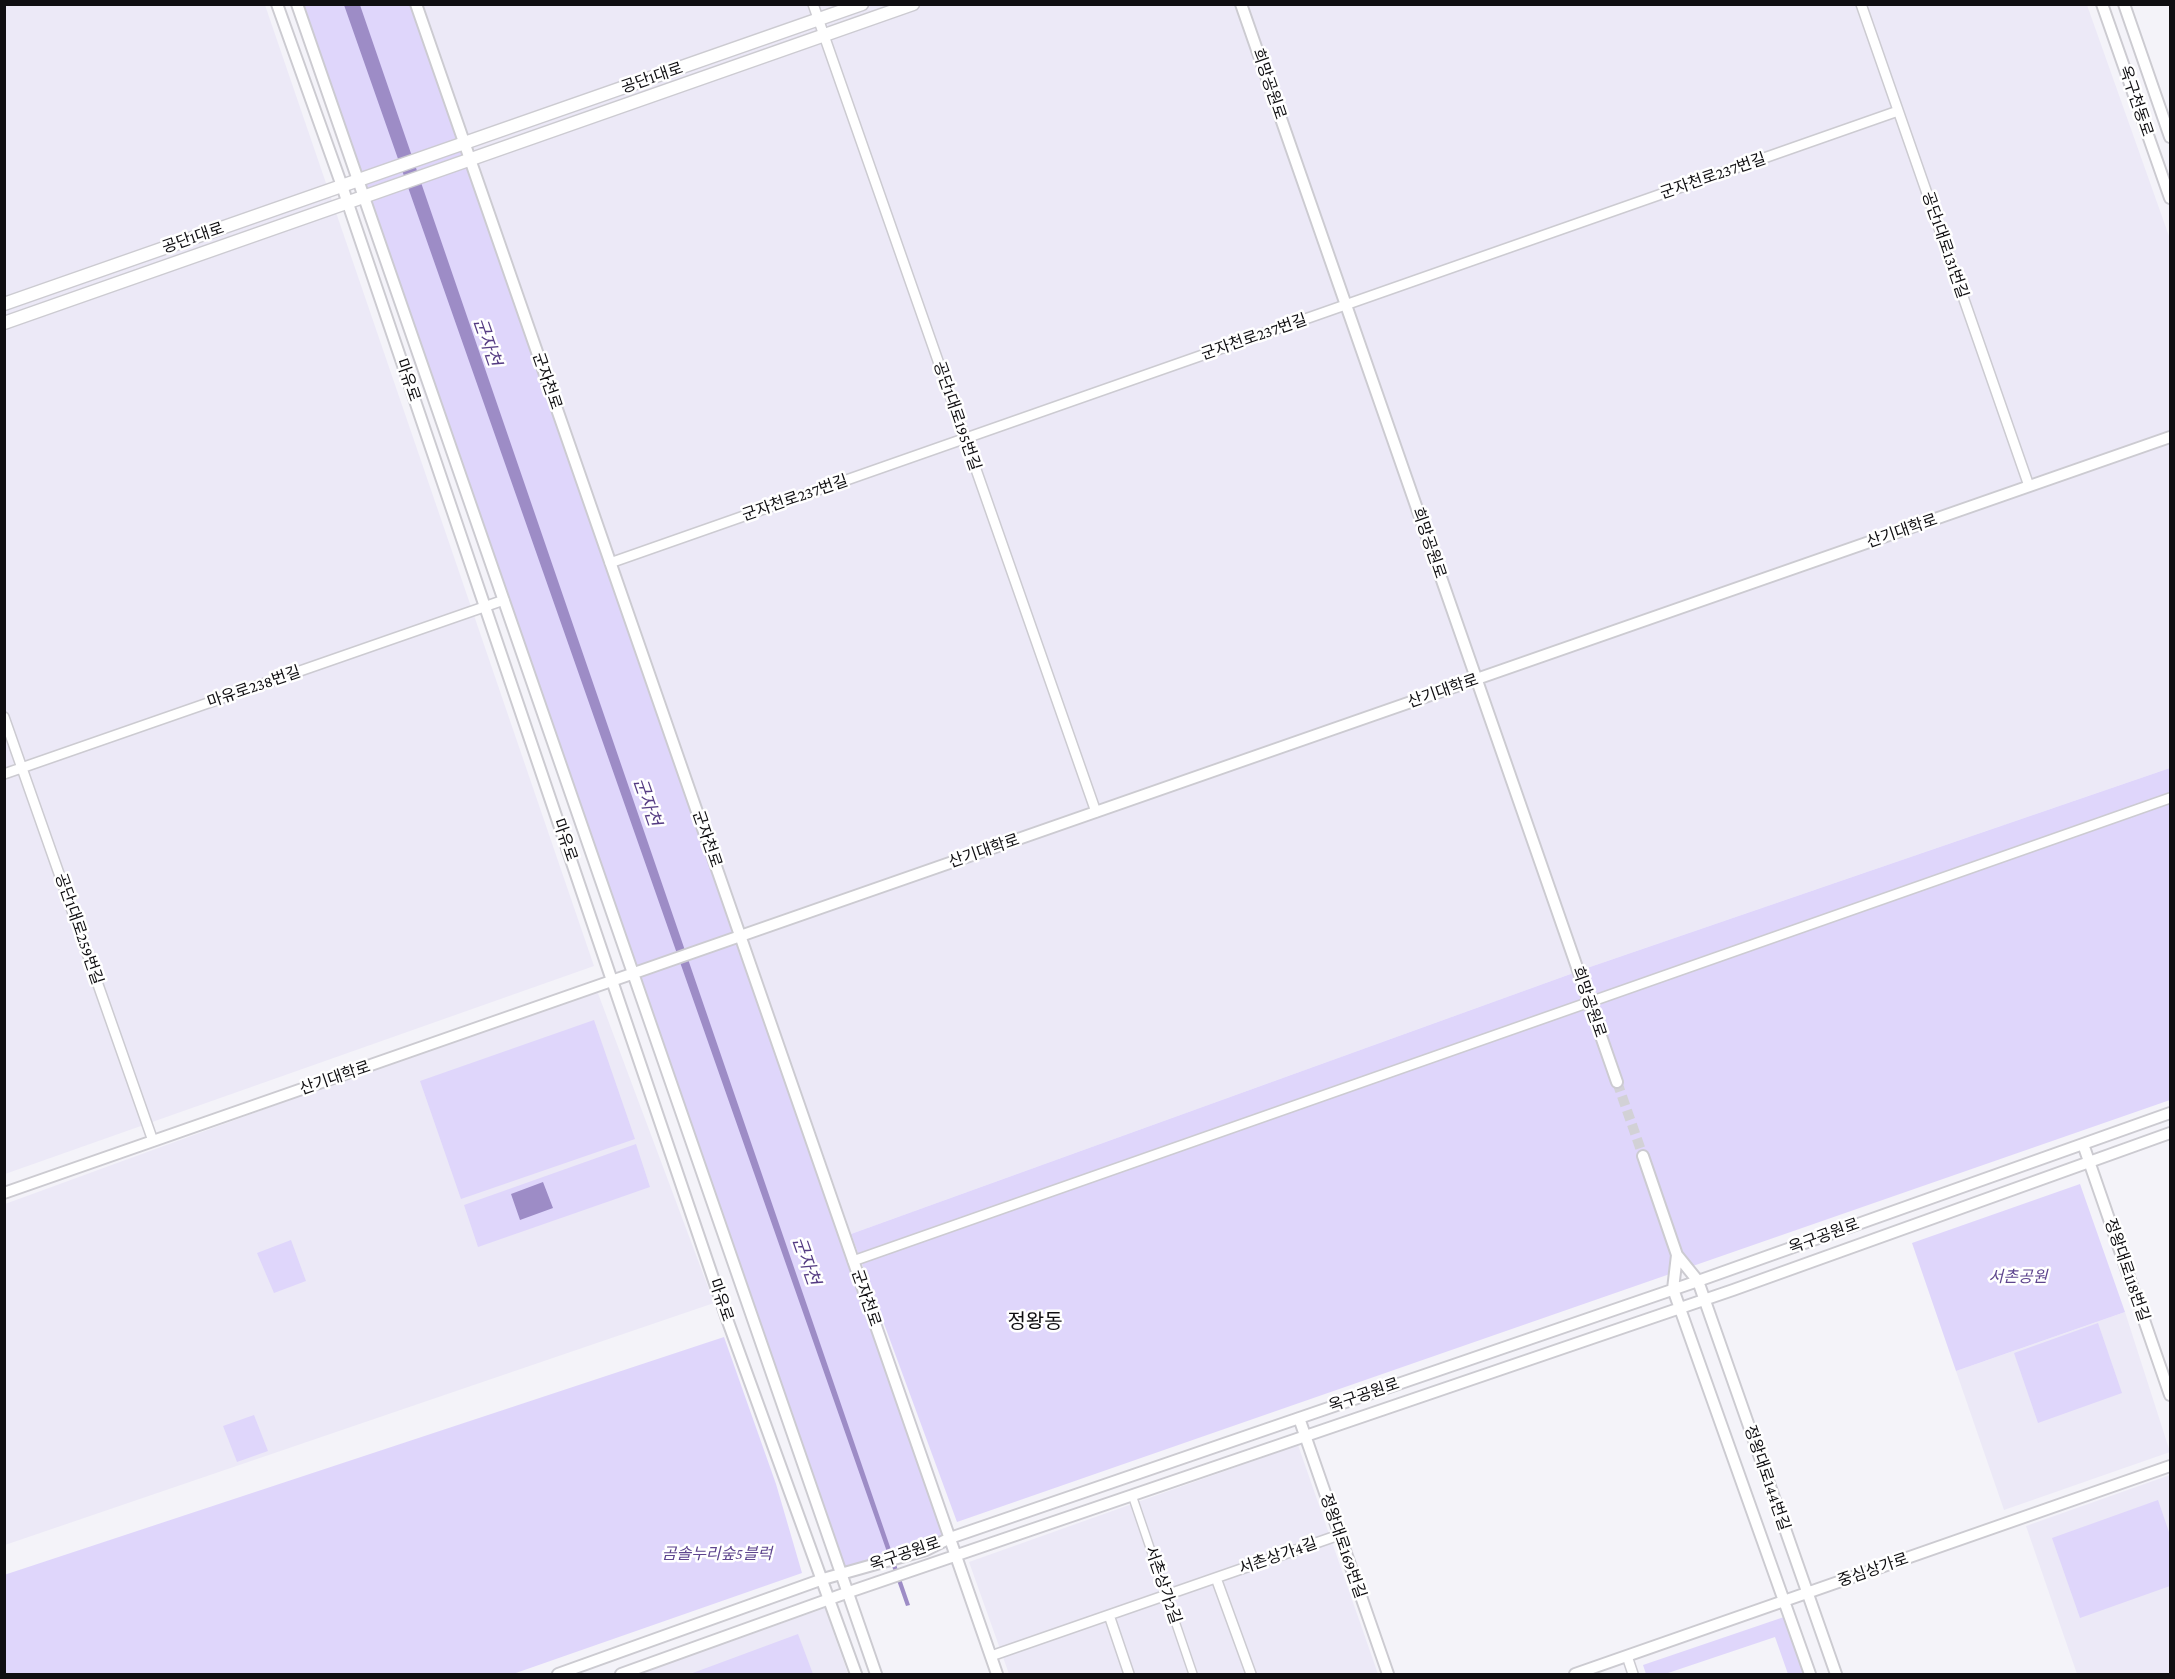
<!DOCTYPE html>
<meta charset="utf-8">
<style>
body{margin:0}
#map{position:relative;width:2175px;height:1679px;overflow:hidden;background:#f4f3f9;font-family:"Crimson Pro",serif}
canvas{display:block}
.frame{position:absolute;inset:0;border:6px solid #0f0e11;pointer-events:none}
</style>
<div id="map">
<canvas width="2175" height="1679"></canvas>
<div class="frame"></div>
</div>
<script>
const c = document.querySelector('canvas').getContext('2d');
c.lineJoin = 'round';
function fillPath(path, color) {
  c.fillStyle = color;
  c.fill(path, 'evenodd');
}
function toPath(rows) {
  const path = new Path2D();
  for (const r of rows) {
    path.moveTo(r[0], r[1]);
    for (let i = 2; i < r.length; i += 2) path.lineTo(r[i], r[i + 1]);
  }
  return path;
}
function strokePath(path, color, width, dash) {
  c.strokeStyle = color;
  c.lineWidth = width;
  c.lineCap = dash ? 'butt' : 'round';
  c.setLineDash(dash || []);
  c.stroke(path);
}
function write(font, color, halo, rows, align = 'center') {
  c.font = font + ' "Crimson Pro","Noto Sans KR",serif';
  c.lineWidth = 5;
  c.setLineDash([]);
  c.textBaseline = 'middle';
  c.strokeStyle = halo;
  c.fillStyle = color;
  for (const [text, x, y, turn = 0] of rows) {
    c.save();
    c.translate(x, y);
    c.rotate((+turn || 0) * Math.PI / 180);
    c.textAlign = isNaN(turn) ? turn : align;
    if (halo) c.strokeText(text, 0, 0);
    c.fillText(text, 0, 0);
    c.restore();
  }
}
const built = toPath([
 [4,5,265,5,594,966,5,1174],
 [419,5,2087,5,2170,239,2170,768,1590,967,851,1234],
 [596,988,714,1303,5,1545,5,1204],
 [2125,1312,2170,1452,2004,1510,1956,1371],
 [1298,1445,1378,1674,1009,1674,969,1562],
 [2170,1475,2170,1674,2077,1674,2026,1526],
 [825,1608,848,1674,638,1674]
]);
const green = toPath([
 [296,5,416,5,950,1538,843,1573],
 [2170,768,2170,1100,957,1522,851,1234,1590,967],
 [594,1020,635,1139,461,1199,420,1081],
 [636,1144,650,1187,478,1247,464,1205],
 [2080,1184,2125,1312,1956,1371,1912,1243],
 [291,1240,306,1281,274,1293,257,1253],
 [2098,1323,2122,1393,2038,1423,2014,1353],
 [724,1337,776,1484,802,1573,513,1674,5,1674,4,1575],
 [254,1415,268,1451,237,1462,223,1426],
 [2158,1500,2170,1535,2170,1586,2080,1618,2052,1538],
 [1784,1617,1804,1674,1788,1674,1775,1637,1665,1674,1646,1674,1643,1665],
 [798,1634,813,1674,690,1674]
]);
const water = toPath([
 [344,5,360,5,910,1605,906,1606],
 [543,1182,553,1208,520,1220,511,1194]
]);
const tertiaryTunnel = toPath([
 [1617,1082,1643,1156]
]);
const pedestrian = toPath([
 [1132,1495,1193,1674]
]);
const minor = toPath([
 [813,4,1096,812],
 [1861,4,2029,486],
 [610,563,1898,111],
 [4,717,153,1141],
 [4,774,504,600],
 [853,1261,2170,798],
 [1216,1578,1251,1674],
 [1109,1615,1129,1674],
 [991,1656,1339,1535],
 [1627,1656,1633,1674]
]);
const tertiary = toPath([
 [277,4,342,186,727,1319,856,1674],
 [297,4,876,1674],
 [416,4,997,1674],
 [1241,4,1617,1082],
 [2102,4,2170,198],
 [2124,4,2170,137],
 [2083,1144,2170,1395],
 [1643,1156,1677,1255,1698,1281,1836,1674],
 [4,1193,2170,437],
 [1677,1255,1673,1289,1810,1674],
 [1299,1418,1388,1674],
 [558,1674,823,1579,926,1550,950,1538,1698,1281,2170,1113],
 [621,1674,849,1592,1733,1290,2170,1133],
 [1575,1674,2170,1466]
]);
const secondary = toPath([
 [4,304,862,4],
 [4,323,913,4]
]);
const streetNames = [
 ["공단1대로",652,78,-19],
 ["희망공원로",1269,84,71],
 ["옥구천동로",2136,101,71],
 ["군자천로237번길",1713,176,-19],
 ["공단1대로",193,238,-19],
 ["공단1대로131번길",1945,245,71],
 ["군자천로237번길",1254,337,-19],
 ["마유로",408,380,71],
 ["군자천로",547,381,71],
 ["공단1대로195번길",957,416,71],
 ["군자천로237번길",795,498,-19],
 ["산기대학로",1902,531,-19],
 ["희망공원로",1429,543,71],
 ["마유로238번길",254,687,-19],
 ["산기대학로",1443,691,-19],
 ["군자천로",707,839,71],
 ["마유로",565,840,71],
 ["산기대학로",984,851,-19],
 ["공단1대로259번길",79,929,71],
 ["희망공원로",1589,1002,71],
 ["산기대학로",335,1078,-19],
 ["옥구공원로",1824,1236,-20],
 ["정왕대로118번길",2127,1270,71],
 ["군자천로",866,1298,71],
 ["마유로",721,1300,71],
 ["옥구공원로",1364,1395,-19],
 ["정왕대로144번길",1767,1478,71],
 ["정왕대로169번길",1343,1546,71],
 ["옥구공원로",905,1554,-19],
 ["서촌상가4길",1278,1556,-19],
 ["중심상가로",1873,1570,-19],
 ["서촌상가2길",1163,1585,71]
];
const parkNames = [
 ["서촌공원",2018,1277],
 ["곰솔누리숲5블럭",717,1554]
];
const waterNames = [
 ["군자천",487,342,71],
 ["군자천",647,802,71],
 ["군자천",806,1261,71]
];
const quarterNames = [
 ["정왕동",1035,1322]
];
fillPath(built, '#ece9f7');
fillPath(green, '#dfd6fb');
fillPath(water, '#9d8cc6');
strokePath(tertiaryTunnel, '#d2d1d6', 10, [10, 5]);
strokePath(pedestrian, '#cccbd1', 10);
strokePath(minor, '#cccbd1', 12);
strokePath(tertiary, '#cccbd1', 14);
strokePath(secondary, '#cccbd1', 15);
strokePath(pedestrian, '#fff', 7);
strokePath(minor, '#fff', 9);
strokePath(tertiary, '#fff', 10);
strokePath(secondary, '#fff', 12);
write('16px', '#0f0e11', '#fff', streetNames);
write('italic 16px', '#5e458e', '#fff', parkNames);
write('italic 18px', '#553c83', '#fff', waterNames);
write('20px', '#0f0e11', '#fff', quarterNames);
</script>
